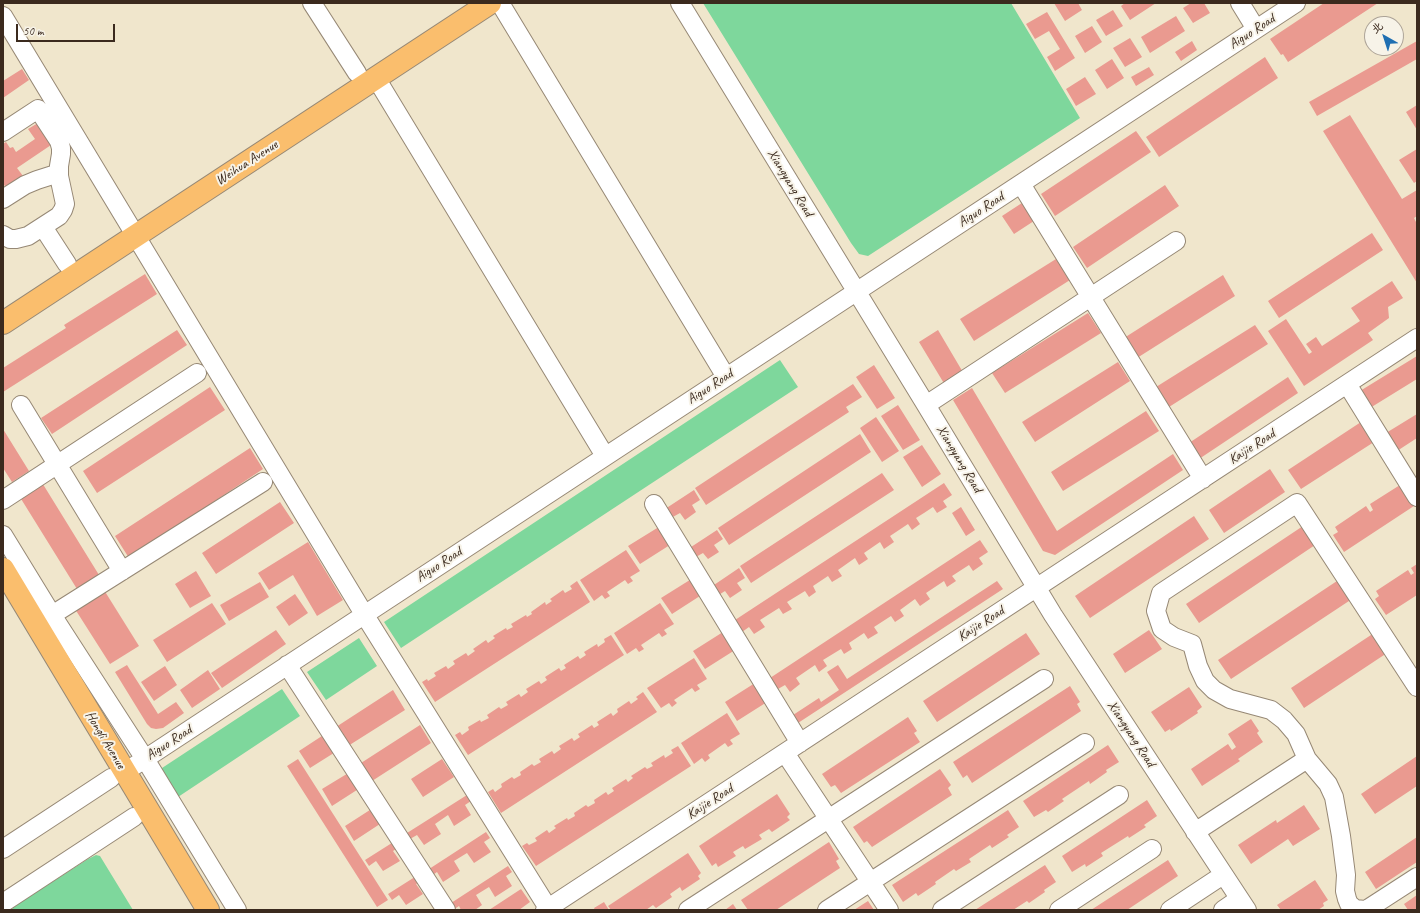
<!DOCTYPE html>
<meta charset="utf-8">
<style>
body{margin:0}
#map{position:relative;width:1420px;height:913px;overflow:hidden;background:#f0e6cc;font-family:Caveat,"LXGW WenKai TC",sans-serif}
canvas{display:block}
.frame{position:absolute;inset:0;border:4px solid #3b2a1e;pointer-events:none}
.north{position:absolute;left:1364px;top:16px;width:40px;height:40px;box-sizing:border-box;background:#f7f3e8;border:1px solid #aca397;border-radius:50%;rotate:321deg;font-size:11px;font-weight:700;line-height:16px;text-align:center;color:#3b2a1e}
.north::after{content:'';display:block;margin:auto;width:14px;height:18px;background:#1f6fb2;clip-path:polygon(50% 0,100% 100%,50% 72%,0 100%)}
.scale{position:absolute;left:16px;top:24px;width:99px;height:18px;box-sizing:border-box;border:2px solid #3b2a1e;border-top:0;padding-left:5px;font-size:12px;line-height:14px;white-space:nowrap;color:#3b2a1e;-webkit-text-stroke:3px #f7f3e8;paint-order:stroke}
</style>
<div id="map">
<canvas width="1420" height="913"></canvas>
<div class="frame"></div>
<div class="north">北</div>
<div class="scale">50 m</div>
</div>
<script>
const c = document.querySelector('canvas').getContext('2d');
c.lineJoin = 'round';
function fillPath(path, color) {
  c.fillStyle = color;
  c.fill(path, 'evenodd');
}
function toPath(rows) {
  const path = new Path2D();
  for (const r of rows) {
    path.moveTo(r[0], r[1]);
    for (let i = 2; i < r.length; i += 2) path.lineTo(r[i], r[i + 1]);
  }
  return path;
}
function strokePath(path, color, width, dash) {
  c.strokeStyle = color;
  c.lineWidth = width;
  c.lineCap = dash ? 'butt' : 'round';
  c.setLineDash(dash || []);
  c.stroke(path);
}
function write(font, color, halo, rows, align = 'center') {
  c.font = font + ' Caveat,sans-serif';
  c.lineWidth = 4;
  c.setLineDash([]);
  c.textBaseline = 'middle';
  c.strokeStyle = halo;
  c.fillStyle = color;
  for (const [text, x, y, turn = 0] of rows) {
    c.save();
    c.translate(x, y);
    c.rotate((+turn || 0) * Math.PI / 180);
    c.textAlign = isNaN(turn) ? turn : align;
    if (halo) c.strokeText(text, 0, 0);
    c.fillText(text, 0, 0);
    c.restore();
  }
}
const green = toPath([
 [703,3,1011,3,1080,118,868,256,859,254,851,243],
 [780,360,798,387,401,648,384,622],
 [359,638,377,666,326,700,307,672],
 [282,689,300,716,178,797,159,770],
 [96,855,100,856,133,910,12,910,13,907,88,859]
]);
const building = toPath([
 [1054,3,1078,3,1082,10,1065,21],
 [1125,3,1156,3,1130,20,1121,6],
 [1191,3,1204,3,1210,13,1193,23,1183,8],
 [1324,3,1378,3,1288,62,1283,54,1281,55,1270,39],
 [1113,10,1123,26,1106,36,1096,20],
 [1047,12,1075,58,1055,71,1047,57,1060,49,1049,31,1035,39,1026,24],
 [1176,16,1185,31,1150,53,1141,37],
 [1092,26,1102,42,1085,53,1075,36],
 [1130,38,1142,57,1125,67,1113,48],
 [1192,41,1197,50,1181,61,1175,52],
 [1417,41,1417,59,1317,116,1309,102],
 [1265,57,1278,78,1159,157,1146,137],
 [1112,59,1124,78,1107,89,1095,70],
 [1149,67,1154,75,1136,86,1131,77],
 [22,69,29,80,3,98,3,81],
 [1085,77,1096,94,1076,106,1066,89],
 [1417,105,1417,130,1406,112],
 [1350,115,1402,199,1417,190,1417,216,1414,218,1417,224,1417,283,1323,131],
 [38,123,54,143,17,168,23,176,6,188,3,183,3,144,6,142,10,148,13,147,16,152,35,139,28,129],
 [1136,131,1151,152,1055,216,1041,194],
 [1417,149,1417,181,1414,183,1399,160],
 [1165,185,1179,206,1087,268,1073,247],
 [1025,201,1037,219,1014,234,1002,216],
 [1372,233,1383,250,1279,318,1268,301],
 [1056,259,1070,280,974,341,960,319],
 [145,274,157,294,3,392,3,368,66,328,64,325],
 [1223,275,1235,296,1137,358,1124,338],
 [1392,281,1403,298,1388,307,1389,318,1368,333,1373,340,1304,386,1268,331,1286,319,1309,354,1312,352,1306,344,1316,337,1322,346,1360,321,1351,308],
 [1088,313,1101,333,1005,393,992,373],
 [1255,325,1268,344,1169,407,1156,387],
 [177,330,187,345,52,434,41,418],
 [938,330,964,374,945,385,919,342],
 [1417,356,1417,379,1370,408,1360,391],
 [1118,362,1130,381,1035,442,1022,422],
 [874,365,895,398,877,409,856,377],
 [1288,377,1298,393,1199,459,1189,443],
 [853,384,862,397,846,407,849,412,706,505,695,488],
 [210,387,225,410,97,493,83,471],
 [972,388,1057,531,1173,454,1183,470,1055,555,1043,551,953,400],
 [898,405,920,440,903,450,881,416],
 [1146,411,1159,431,1063,491,1051,472],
 [1417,414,1417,438,1397,451,1386,433],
 [876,417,899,451,882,462,860,428],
 [1361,422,1374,442,1301,489,1288,470],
 [3,429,29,471,12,482,3,468],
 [860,434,871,452,729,545,718,528],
 [922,445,941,474,922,487,903,457],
 [250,448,263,469,129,558,115,536],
 [1270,469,1285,492,1224,533,1209,510],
 [882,473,894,490,751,583,740,566],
 [41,481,99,575,77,589,18,494],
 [944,483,952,495,943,501,947,507,937,513,933,507,924,513,916,518,920,524,912,530,908,524,890,536,894,542,884,549,880,542,864,553,868,559,859,565,855,558,838,570,842,576,832,582,828,576,813,586,816,592,809,597,805,591,787,602,792,609,783,614,779,608,760,620,765,627,754,634,749,627,742,632,735,620],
 [1400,485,1417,504,1344,552,1333,535,1338,532,1335,527,1366,506,1370,512,1373,510,1370,504],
 [694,490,700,500,692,505,696,512,685,520,680,513,671,518,665,509],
 [280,502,294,523,216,574,202,553],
 [961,507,975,530,966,536,952,513],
 [1194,516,1209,539,1090,618,1075,596],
 [1306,524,1318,543,1199,623,1186,604],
 [662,525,673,543,640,564,628,546],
 [717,530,723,539,714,545,719,552,708,559,703,553,694,558,688,549],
 [980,540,988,552,979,558,983,564,973,571,969,565,952,576,956,581,947,587,944,581,926,593,930,599,920,606,915,599,900,610,904,616,895,622,891,616,874,627,878,633,868,639,864,633,849,643,852,649,844,654,841,649,823,660,827,666,819,672,815,665,796,678,800,684,790,692,785,685,778,689,770,678],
 [308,542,343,600,317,616,293,575,269,590,258,573],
 [626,550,640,571,630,577,633,581,628,584,625,580,607,592,610,596,605,599,602,595,594,601,580,580],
 [1417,564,1417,595,1386,615,1375,599,1379,596,1376,591,1408,570,1411,575,1414,573,1411,568],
 [739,568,745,578,737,583,742,590,730,598,725,591,717,596,711,587],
 [196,571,211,596,190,608,175,584],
 [693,578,703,594,672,614,661,598],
 [1340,579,1352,599,1231,679,1218,660],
 [577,581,590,602,435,702,422,682,427,679,428,681,436,676,434,673,446,666,448,669,455,664,453,661,466,653,468,656,475,651,473,649,486,640,488,643,495,638,493,636,506,628,507,630,513,627,511,624,526,615,527,617,532,614,531,612,545,602,546,605,552,601,550,599,563,590,565,593,572,589,570,586],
 [997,581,1003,589,798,723,793,715,819,698,821,702,839,690,827,672,838,665,847,679],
 [260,582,269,597,229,621,220,605],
 [104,590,139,646,110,664,75,609],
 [295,594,308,613,289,626,276,607],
 [212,603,226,624,167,662,153,640],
 [660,603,674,624,664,630,667,634,662,637,659,633,641,645,644,649,639,652,636,648,627,654,614,633],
 [276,630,286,644,222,688,211,673],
 [1149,630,1162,649,1125,673,1113,654],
 [723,632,735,650,705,669,693,651],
 [1026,633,1040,654,937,722,923,701],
 [1374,633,1387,653,1304,708,1291,688],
 [611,635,624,655,468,755,455,735,460,732,462,735,469,730,468,727,480,720,481,722,489,718,487,715,499,707,501,709,508,705,506,702,519,694,521,697,528,692,526,689,539,681,541,684,547,680,545,677,559,668,561,671,566,668,564,665,578,656,580,659,586,655,584,652,597,644,598,647,605,642,604,639],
 [694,658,707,679,697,685,700,689,695,692,692,688,674,700,677,703,672,707,669,703,661,708,647,688],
 [127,665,158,714,176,702,184,713,163,728,156,729,151,728,147,724,115,672],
 [165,666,177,685,154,701,141,682],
 [208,670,220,689,192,708,180,690],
 [755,683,767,702,737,721,725,702],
 [1070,686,1080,702,1077,704,1081,711,972,783,967,775,963,778,953,762],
 [1189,687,1202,707,1197,711,1198,713,1171,731,1170,729,1165,732,1151,712],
 [393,690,405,710,348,746,336,727],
 [643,692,657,712,501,813,488,792,493,789,495,792,502,787,501,784,512,777,514,779,521,775,520,772,532,764,534,766,541,762,539,759,552,751,554,754,561,749,559,746,572,738,574,741,580,737,578,734,592,725,594,728,599,725,597,722,611,713,613,716,618,712,617,709,629,701,631,704,638,699,636,697],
 [727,713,740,734,730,740,733,744,728,747,725,743,708,755,710,758,705,762,702,758,694,764,681,743],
 [908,717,917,731,914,733,920,742,841,793,835,785,831,787,822,774],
 [1251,719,1259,731,1257,733,1263,742,1238,759,1240,761,1202,786,1191,769,1228,744,1232,750,1236,747,1228,734],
 [420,725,431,743,372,781,361,763],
 [325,734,337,751,310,768,299,751],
 [1108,745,1119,762,1106,770,1107,772,1090,784,1089,781,1062,799,1064,801,1048,812,1046,810,1034,817,1023,801],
 [678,746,691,766,536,866,522,846,527,843,529,845,537,841,535,838,547,830,549,833,556,828,554,826,567,818,568,820,575,816,574,813,586,805,588,807,595,803,594,800,606,792,608,795,614,791,612,788,626,779,628,782,633,778,631,776,645,767,647,769,653,766,651,763,664,755,665,758,673,753,671,750],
 [1417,756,1417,786,1375,814,1361,794],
 [298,759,388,900,377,907,287,766],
 [442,759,454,777,423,797,411,779],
 [940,769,951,785,948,788,952,795,872,847,867,841,864,843,853,827],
 [350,772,360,788,332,806,322,789],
 [777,794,790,814,787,817,790,820,772,832,769,829,759,835,762,839,745,849,743,846,733,852,736,856,718,867,716,863,712,866,699,846],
 [467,795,471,801,465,805,471,815,454,826,448,815,435,824,441,834,424,845,417,835,410,839,407,833],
 [1147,800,1157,816,1144,825,1146,827,1129,838,1128,836,1101,853,1103,856,1086,867,1085,864,1072,872,1062,856],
 [1304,805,1320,829,1293,846,1288,839,1251,864,1238,845,1276,820,1277,823],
 [373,808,383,822,354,841,345,826],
 [1008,810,1019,827,1007,835,1009,837,992,848,990,845,969,859,971,862,956,871,954,869,935,882,936,884,918,896,916,893,903,902,892,885],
 [486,832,490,838,484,842,491,852,474,863,467,853,454,861,460,871,443,882,437,872,430,877,426,871],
 [1417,837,1417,862,1376,889,1365,872],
 [395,841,399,847,393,851,400,861,383,871,376,861,369,866,365,860],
 [829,842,839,859,836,861,840,868,776,910,748,910,741,900],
 [688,853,701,873,698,876,700,879,682,891,680,887,670,894,672,897,656,908,653,905,646,910,611,910,608,906],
 [1168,860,1178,876,1127,910,1091,910],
 [1045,865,1056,882,1044,890,1045,892,1029,903,1027,901,1013,910,975,910],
 [508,866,512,872,506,876,512,886,495,897,489,887,476,895,482,905,475,910,461,910,459,906,453,910,448,905],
 [418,875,422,881,416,884,423,894,406,905,399,895,392,900,388,894],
 [1315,880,1328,900,1323,903,1324,906,1318,910,1281,910,1277,905],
 [521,889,530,902,519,910,489,910],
 [1417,895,1417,910,1408,910,1404,904],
 [868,901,874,910,854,910],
 [604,902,609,910,595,910,594,908],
 [733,904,737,910,725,910]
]);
const minor = toPath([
 [312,3,357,73],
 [500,3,726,377],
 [680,3,926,405,1053,615,1247,910],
 [1240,3,1256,29],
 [3,16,364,614,548,908],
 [376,78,605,456],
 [3,132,38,109,59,141,61,148,61,154,59,166,59,176,65,204,63,210,59,216,28,236,16,239,10,239,3,235],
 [1021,184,1203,479],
 [3,199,25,185,37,180,59,173],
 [43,227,67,264],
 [1347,384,1417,497],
 [21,405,122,571],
 [926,405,1176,241],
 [3,500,197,373],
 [654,504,800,743],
 [3,535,52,615,145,759,237,910],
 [52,615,263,482],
 [287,665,446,910],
 [785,753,889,910],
 [125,772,1296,3],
 [1195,832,1307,759],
 [3,849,111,778],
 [3,903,134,817],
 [545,910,1417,338],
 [688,910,1044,679],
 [827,910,1085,743],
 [942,910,1119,795],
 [1059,910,1152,849],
 [1170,910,1223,875],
 [1223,910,1239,899],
 [1365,910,1355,909,1349,904,1347,899,1345,891,1346,875,1341,836,1334,797,1328,784,1307,759,1296,734,1284,720,1271,710,1230,699,1214,690,1205,681,1198,666,1192,644,1174,637,1162,629,1156,611,1161,593,1297,503,1417,687],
 [1366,910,1417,877]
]);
const major = toPath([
 [3,323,490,3],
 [3,569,208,910]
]);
const streetNames = [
 ["Aiguo Road",1252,32,-33],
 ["Weihua Avenue",247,163,-33],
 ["Xiangyang Road",790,183,59],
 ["Aiguo Road",981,210,-33],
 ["Aiguo Road",710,387,-33],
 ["Kaijie Road",1252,447,-33],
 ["Xiangyang Road",959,459,59],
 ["Aiguo Road",439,565,-33],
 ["Kaijie Road",981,624,-33],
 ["Xiangyang Road",1131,734,57],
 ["Hongli Avenue",105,740,59],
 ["Aiguo Road",169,743,-33],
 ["Kaijie Road",710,802,-33]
];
fillPath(green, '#7ed79c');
fillPath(building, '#ea9a90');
strokePath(minor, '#968875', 20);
strokePath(major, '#968875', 24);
strokePath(minor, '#fff', 18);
strokePath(major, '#fabe6d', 22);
write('14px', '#3b2a1e', '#f7f3e8', streetNames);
</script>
